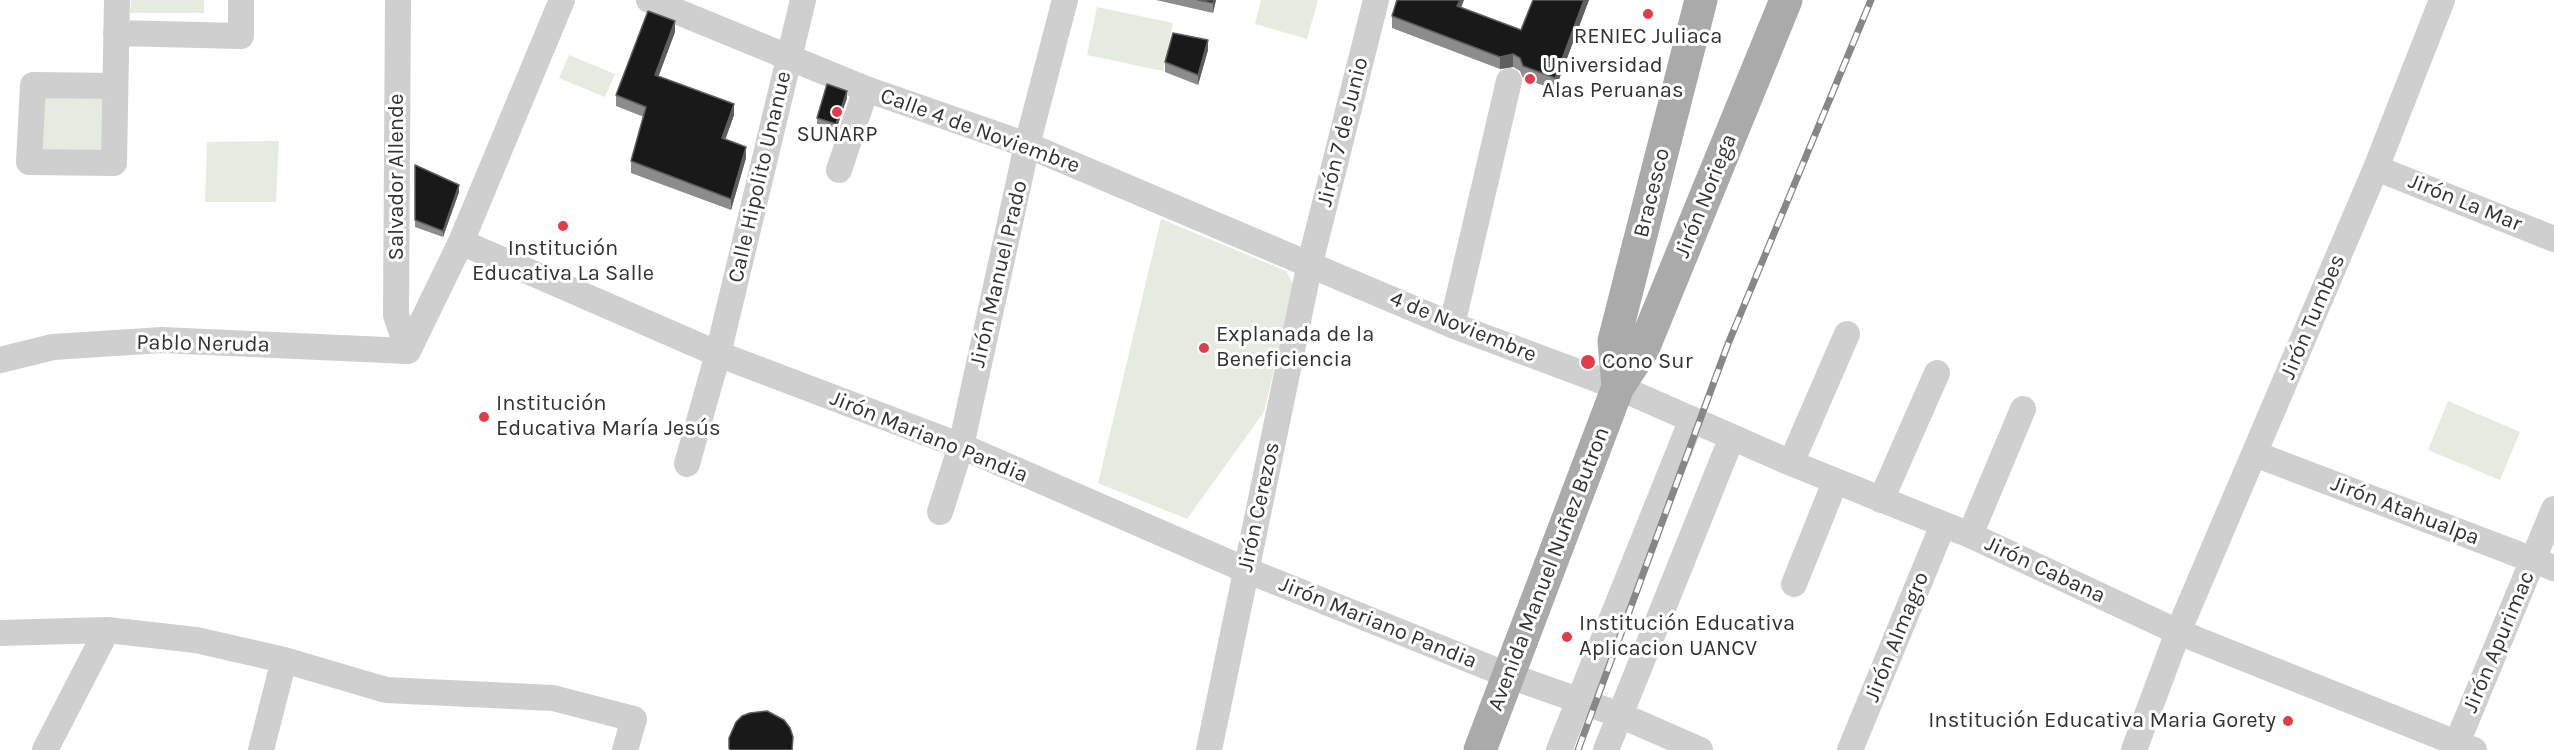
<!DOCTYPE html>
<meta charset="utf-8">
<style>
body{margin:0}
canvas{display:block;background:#fff}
</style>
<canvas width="2554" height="750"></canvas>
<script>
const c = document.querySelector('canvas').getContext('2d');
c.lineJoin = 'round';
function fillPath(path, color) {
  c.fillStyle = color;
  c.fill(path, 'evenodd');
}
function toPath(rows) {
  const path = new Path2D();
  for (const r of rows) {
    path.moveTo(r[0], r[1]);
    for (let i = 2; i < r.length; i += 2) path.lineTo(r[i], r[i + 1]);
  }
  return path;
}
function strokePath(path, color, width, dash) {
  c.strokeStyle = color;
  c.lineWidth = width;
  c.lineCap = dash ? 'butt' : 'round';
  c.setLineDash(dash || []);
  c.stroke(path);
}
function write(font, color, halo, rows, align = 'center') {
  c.font = font + ' Karla,sans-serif';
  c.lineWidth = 6;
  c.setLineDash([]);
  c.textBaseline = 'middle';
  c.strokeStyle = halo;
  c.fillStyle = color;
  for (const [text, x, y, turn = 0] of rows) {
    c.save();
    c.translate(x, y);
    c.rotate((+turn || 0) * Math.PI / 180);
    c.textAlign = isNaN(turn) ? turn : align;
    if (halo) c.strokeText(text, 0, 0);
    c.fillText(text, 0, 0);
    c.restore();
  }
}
const green = toPath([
 [131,0,204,0,204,13,130,13],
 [1261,0,1318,0,1307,39,1255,24],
 [1097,7,1173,23,1163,71,1087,55],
 [569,55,615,74,605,97,559,78],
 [38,92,108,95,107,155,37,153],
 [279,141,276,202,205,202,207,142],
 [1161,219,1286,271,1294,285,1264,412,1187,519,1098,483],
 [2448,401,2520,432,2500,480,2428,450]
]);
const minor = toPath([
 [398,0,396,315,408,351],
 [649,0,866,89,1027,145,1452,325,1618,387,1791,463,1970,535,2178,632,2474,750],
 [116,33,241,36,241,0],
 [115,86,33,85,29,162,114,163,117,0],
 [2376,168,2554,239],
 [839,170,866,89],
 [461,242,718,354,961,446,1246,570,1510,676,1620,715,1700,750],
 [1452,325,1509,81],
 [408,351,461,242,562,0],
 [0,360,53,347,162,340,408,351],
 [2255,454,2554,568],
 [1791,463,1847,334],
 [687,464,718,354,803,0],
 [1881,500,1937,373],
 [940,512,961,446,1027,145,1065,0],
 [1970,535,2023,409],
 [1794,584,1835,482],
 [0,633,107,630,196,640,284,660,386,690,553,698,634,719,625,750],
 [45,750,107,630],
 [261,750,284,660],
 [1209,750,1310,263,1376,0],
 [1559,750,1692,419],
 [1606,750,1732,437],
 [1850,750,1943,525],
 [2134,750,2178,632,2376,168,2442,0],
 [2454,750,2554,509]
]);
const major = toPath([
 [1618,387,1614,341,1701,0],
 [1480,750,1618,387,1643,349,1786,0]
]);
const rail = toPath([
 [1578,750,1728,344,1871,0]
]);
const wall = toPath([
 [1156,0,1216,0,1213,13],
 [1589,0,1555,90,1523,78,1520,71,1513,67,1500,69,1392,28,1392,16,1461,8,1521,30],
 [675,32,658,76,734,115,725,139,746,158,731,210,631,173,631,161,644,117,616,106,616,95],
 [1208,50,1198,85,1165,72,1165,62],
 [847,98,836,130,817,124,817,118],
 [415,165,459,192,443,237,415,227]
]);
const shadedWall = toPath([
 [1214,0,1216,0,1213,13,1213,3],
 [1460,0,1464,0,1457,19,1457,6],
 [1584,0,1589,0,1555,90,1555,78],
 [675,21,675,32,655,86,655,75],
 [1208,40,1208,50,1198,85,1198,75],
 [1513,54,1513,67,1500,69,1500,57],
 [847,91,847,98,836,130,836,124],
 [734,104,734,115,722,149,722,138],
 [746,147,746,158,731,210,731,199],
 [459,185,459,192,443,237,443,231]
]);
const building = toPath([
 [1198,0,1214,0,1213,3,1198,0],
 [1397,0,1460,0,1457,6,1521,30,1533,0,1584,0,1555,78,1523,66,1520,58,1513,54,1500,57,1392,16,1397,0],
 [648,11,675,21,655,75,734,104,722,138,746,147,731,199,631,161,646,107,616,95,648,11],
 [1173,33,1208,40,1198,75,1165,62,1173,33],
 [827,84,847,91,836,124,817,118,827,84],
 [415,165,459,185,443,231,415,220,415,165],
 [767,711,784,720,790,728,793,737,792,750,730,750,729,748,729,738,736,722,742,716,750,713,767,711]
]);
const markers = [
 [1648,14,6,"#e23b49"],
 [1530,79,6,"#e23b49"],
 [837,112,6,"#e23b49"],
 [563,226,6,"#e23b49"],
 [1204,348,6,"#e23b49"],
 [1588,362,8,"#e23b49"],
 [484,417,6,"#e23b49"],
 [1567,637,6,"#e23b49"],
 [2288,721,6,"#e23b49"]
];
const poiNames = [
 ["RENIEC Juliaca",1648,37,"center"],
 ["Universidad",1542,66],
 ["Alas Peruanas",1542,91],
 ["SUNARP",837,135,"center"],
 ["Institución",563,249,"center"],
 ["Educativa La Salle",563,274,"center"],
 ["Explanada de la",1216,335],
 ["Beneficiencia",1216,360],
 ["Cono Sur",1602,362],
 ["Institución",496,404],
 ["Educativa María Jesús",496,429],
 ["Institución Educativa",1579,624],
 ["Aplicacion UANCV",1579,649],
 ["Institución Educativa Maria Gorety",2276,721,"right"]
];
const streetNames = [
 ["Calle 4 de Noviembre",980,131,20],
 ["Jirón 7 de Junio",1343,132,-76],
 ["Salvador Allende",397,177,-90],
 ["Calle Hipolito Unanue",760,177,-77],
 ["Bracesco",1652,193,-76],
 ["Jirón Noriega",1706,196,-68],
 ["Jirón La Mar",2465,203,22],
 ["Jirón Manuel Prado",999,274,-77],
 ["Jirón Tumbes",2313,317,-67],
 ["4 de Noviembre",1463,327,22],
 ["Pablo Neruda",203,344,1],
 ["Jirón Mariano Pandia",929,437,22],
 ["Jirón Cerezos",1259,507,-78],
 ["Jirón Atahualpa",2405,511,21],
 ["Avenida Manuel Nuñez Butron",1549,569,-69],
 ["Jirón Cabana",2045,570,25],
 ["Jirón Mariano Pandia",1378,623,22],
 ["Jirón Almagro",1897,637,-68],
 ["Jirón Apurimac",2499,642,-67]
];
fillPath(green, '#e5ebde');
strokePath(minor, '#cfcfcf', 26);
strokePath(major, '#aaa', 33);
strokePath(rail, '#878787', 7);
strokePath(rail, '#fff', 4.5, [14]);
fillPath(wall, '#8c8c8c');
fillPath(shadedWall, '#5e5e5e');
fillPath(building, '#191919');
strokePath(building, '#5e5e5e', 1.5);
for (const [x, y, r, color] of markers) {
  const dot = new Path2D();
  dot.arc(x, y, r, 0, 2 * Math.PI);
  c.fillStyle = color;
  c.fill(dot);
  strokePath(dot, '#fff', 2);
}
write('22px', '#323232', '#fff', poiNames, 'left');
write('22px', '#323232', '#fff', streetNames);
</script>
